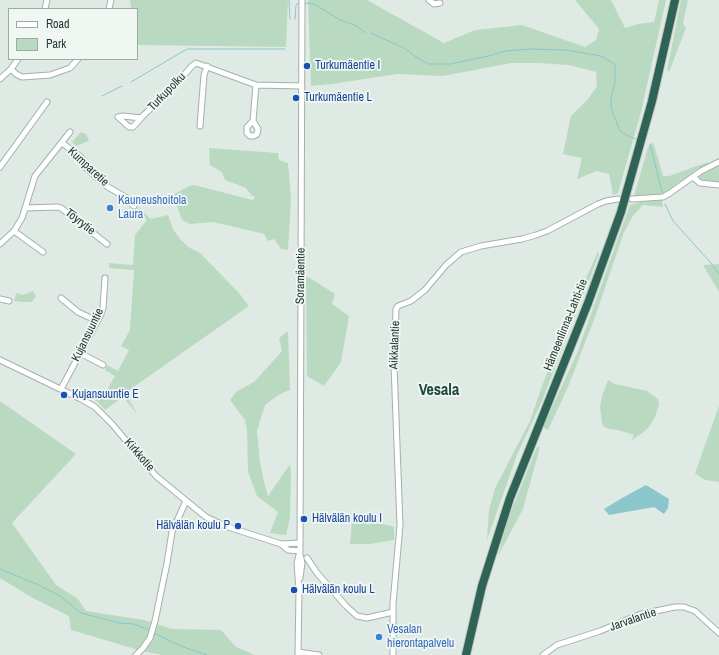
<!DOCTYPE html>
<meta charset="utf-8">
<style>
body{margin:0}
#map{position:relative;width:719px;height:655px;overflow:hidden;background:#e0eae5;font-family:"Archivo Narrow",sans-serif}
canvas{display:block}
.legend{position:absolute;left:8px;top:8px;width:130px;height:52px;box-sizing:border-box;background:#f0f7f3;border:1px solid #9eaba5;margin:0;padding:5px 7px;list-style:none;font-size:12px;color:#223931}
.legend li{display:flex;align-items:center;gap:8px;height:20px}
.legend b{width:20px;border:1px solid #9eaba5}
</style>
<div id="map">
<canvas width="719" height="655"></canvas>
<ul class="legend">
<li><b style="height:5px;background:#fff"></b>Road</li>
<li><b style="height:11px;background:#b9dac0"></b>Park</li>
</ul>
</div>
<script>
const c = document.querySelector('canvas').getContext('2d');
c.lineJoin = 'round';
function fillPath(path, color) {
  c.fillStyle = color;
  c.fill(path, 'evenodd');
}
function toPath(rows) {
  const path = new Path2D();
  for (const r of rows) {
    path.moveTo(r[0], r[1]);
    for (let i = 2; i < r.length; i += 2) path.lineTo(r[i], r[i + 1]);
  }
  return path;
}
function strokePath(path, color, width, dash) {
  c.strokeStyle = color;
  c.lineWidth = width;
  c.lineCap = dash ? 'butt' : 'round';
  c.setLineDash(dash || []);
  c.stroke(path);
}
function write(font, color, halo, rows, align = 'center') {
  c.font = font + ' "Archivo Narrow",sans-serif';
  c.lineWidth = 3.5;
  c.setLineDash([]);
  c.textBaseline = 'middle';
  c.strokeStyle = halo;
  c.fillStyle = color;
  for (const [text, x, y, turn = 0] of rows) {
    c.save();
    c.translate(x, y);
    c.rotate((+turn || 0) * Math.PI / 180);
    c.textAlign = isNaN(turn) ? turn : align;
    if (halo) c.strokeText(text, 0, 0);
    c.fillText(text, 0, 0);
    c.restore();
  }
}
const green = toPath([
 [130,0,288,0,286,47,137,45,137,9,131,9],
 [308,0,367,0,444,43,475,30,522,25,585,47,596,40,599,29,575,0,611,0,625,28,638,24,654,22,659,0,666,0,641,112,618,193,613,195,609,174,597,171,577,179,582,158,563,154,571,116,588,99,597,86,596,72,569,65,537,63,511,63,443,76,397,74,332,84,311,86],
 [681,0,688,0,683,24,686,28,669,72,667,70],
 [81,132,86,134,89,141,76,146,72,142],
 [653,142,663,176,669,176,708,162,709,164,698,169,664,193,647,197,634,196,648,147],
 [209,148,278,153,279,160,288,163,291,198,288,250,281,249,274,239,268,241,264,234,213,222,190,224,182,220,173,195,189,186,194,185,253,200,255,196,252,196,246,188,225,180,222,172,210,165],
 [719,166,719,182,701,180,699,176],
 [662,200,663,207,643,205,633,216,624,232,595,317,568,387,548,430,543,427,577,353,630,205,640,202],
 [138,208,151,219,168,215,173,229,181,240,190,248,200,253,239,293,249,306,125,393,138,415,123,397,105,410,98,402,85,393,87,389,103,397,115,376,105,370,107,365,118,371,129,350,121,346,130,330,134,270,109,268,109,263,133,265,135,235,147,220,137,211],
 [598,251,599,255,575,316,542,401,517,455,487,540,489,510,495,488,530,421,542,386,566,324],
 [719,264,719,292,703,265],
 [306,277,310,278,335,294,332,304,349,316,341,362,324,386,307,376],
 [33,291,36,297,31,302,23,302,14,301,16,293,23,295],
 [288,331,290,390,280,394,265,405,257,431,260,462,264,482,268,496,290,464,291,474,290,517,286,535,270,533,278,512,257,496,248,472,247,430,245,420,230,400,236,392,254,382,282,351,279,338],
 [608,380,615,384,647,391,658,399,659,405,655,417,649,427,641,434,631,441,634,435,618,430,609,429,604,427,602,423,600,406,602,396],
 [0,401,76,454,12,523,56,585,78,599,86,611,144,620,172,629,221,630,236,647,255,655,162,655,142,651,71,630,69,616,31,597,0,578],
 [719,406,719,482,705,480,695,473],
 [537,447,540,447,523,509,498,556,508,519],
 [365,522,388,525,394,527,394,540,370,544,350,544,352,523]
]);
const water = toPath([
 [646,485,669,499,668,508,664,514,654,507,609,515,604,509,622,498]
]);
const stream = toPath([
 [289,0,290,19],
 [305,3,314,4,340,20,355,25,366,33],
 [295,19,296,5,299,3],
 [371,33,404,48,416,57,428,64,450,64,489,56,505,51,531,49,566,50,601,56,615,64,615,83,611,97,611,108,620,131,626,135,636,139],
 [131,82,187,49,285,49],
 [102,96,122,86],
 [650,144,662,192],
 [665,204,673,221,711,263,719,274],
 [0,569,39,585,60,596,81,613,119,623,134,624,149,630],
 [154,633,183,647,207,655]
]);
const minor = toPath([
 [429,0,434,4,440,3],
 [45,9,47,0],
 [109,9,111,0],
 [11,69,16,74,22,77,50,75,70,68,78,59],
 [0,79,11,69,18,59],
 [141,118,133,127,129,127,118,117,123,116,141,118,184,75,192,66,196,63,256,85,302,86],
 [253,121,258,129,257,134,254,136,250,136,247,133,247,127,253,121,256,85],
 [200,126,204,75,207,66],
 [62,143,81,157,85,167,108,187,127,198,134,206],
 [0,167,47,102],
 [693,177,700,183,719,185],
 [632,199,663,197,670,193,701,171,719,162],
 [26,208,57,207,61,208,107,244],
 [14,231,43,252],
 [0,244,14,231,22,218,35,176,70,132],
 [61,298,78,312,97,321],
 [0,299,9,301],
 [80,353,103,365],
 [0,360,81,399,95,407,112,424,156,476,206,517,225,526,281,544,299,543],
 [61,389,101,314,103,308,105,278],
 [281,544,288,550,300,551],
 [307,558,317,573,346,606,357,616,367,618,393,612],
 [300,578,302,563,300,554],
 [298,652,319,655],
 [136,655,143,648,150,638,155,621,167,563,172,532,186,501],
 [298,655,299,590,297,563,300,551,302,0],
 [393,655,393,604,400,525,394,365,396,309,398,306,411,301,425,290,446,265,461,252,481,246,522,239,536,235,547,231,598,204,606,201,618,199],
 [543,655,557,645,600,631,641,614,675,607,684,607,695,611,719,633]
]);
const highway = toPath([
 [466,655,482,586,510,498,588,303,621,212,652,101,675,0]
]);
const markers = [
 [307,66,4,"#1a4fb4"],
 [296,98,4,"#1a4fb4"],
 [110,208,4,"#3f7fe0"],
 [64,395,4,"#1a4fb4"],
 [304,519,4,"#1a4fb4"],
 [238,526,4,"#1a4fb4"],
 [294,590,4,"#1a4fb4"],
 [379,637,4,"#3f7fe0"]
];
const transitNames = [
 ["Turkumäentie I",315,66],
 ["Turkumäentie L",304,98],
 ["Kujansuuntie E",72,395],
 ["Hälvälän koulu I",312,519],
 ["Hälvälän koulu P",230,526,"right"],
 ["Hälvälän koulu L",302,590]
];
const streetNames = [
 ["Turkupolku",167,92,-46],
 ["Kumparetie",88,167,43],
 ["Töyrytie",80,222,38],
 ["Soramäentie",301,276,-89],
 ["Hämeenlinna-Lahti-tie",566,325,-68],
 ["Kujansuuntie",88,335,-64],
 ["Aikkalantie",395,345,-88],
 ["Kirkkotie",139,455,49],
 ["Jarvalantie",633,620,-19]
];
const shopNames = [
 ["Kauneushoitola",118,201],
 ["Laura",118,215],
 ["Vesalan",387,630],
 ["hierontapalvelu",387,644]
];
const districtNames = [
 ["Vesala",439,391]
];
fillPath(green, '#b9dac0');
fillPath(water, '#8ac6cc');
strokePath(stream, '#8ac6cc', 1);
strokePath(minor, '#a3b1ab', 7);
strokePath(highway, '#bdc4c1', 10);
strokePath(minor, '#fff', 5);
strokePath(highway, '#2f6355', 8);
for (const [x, y, r, color] of markers) {
  const dot = new Path2D();
  dot.arc(x, y, r, 0, 2 * Math.PI);
  c.fillStyle = color;
  c.fill(dot);
  strokePath(dot, '#f0f7f3', 1.5);
}
write('12px', '#164399', '#f0f7f3', transitNames, 'left');
write('12px', '#223931', '#f0f7f3', streetNames);
write('12px', '#366cbe', '#f0f7f3', shopNames, 'left');
write('bold 16px', '#1f4a3c', '#f0f7f3', districtNames);
</script>
